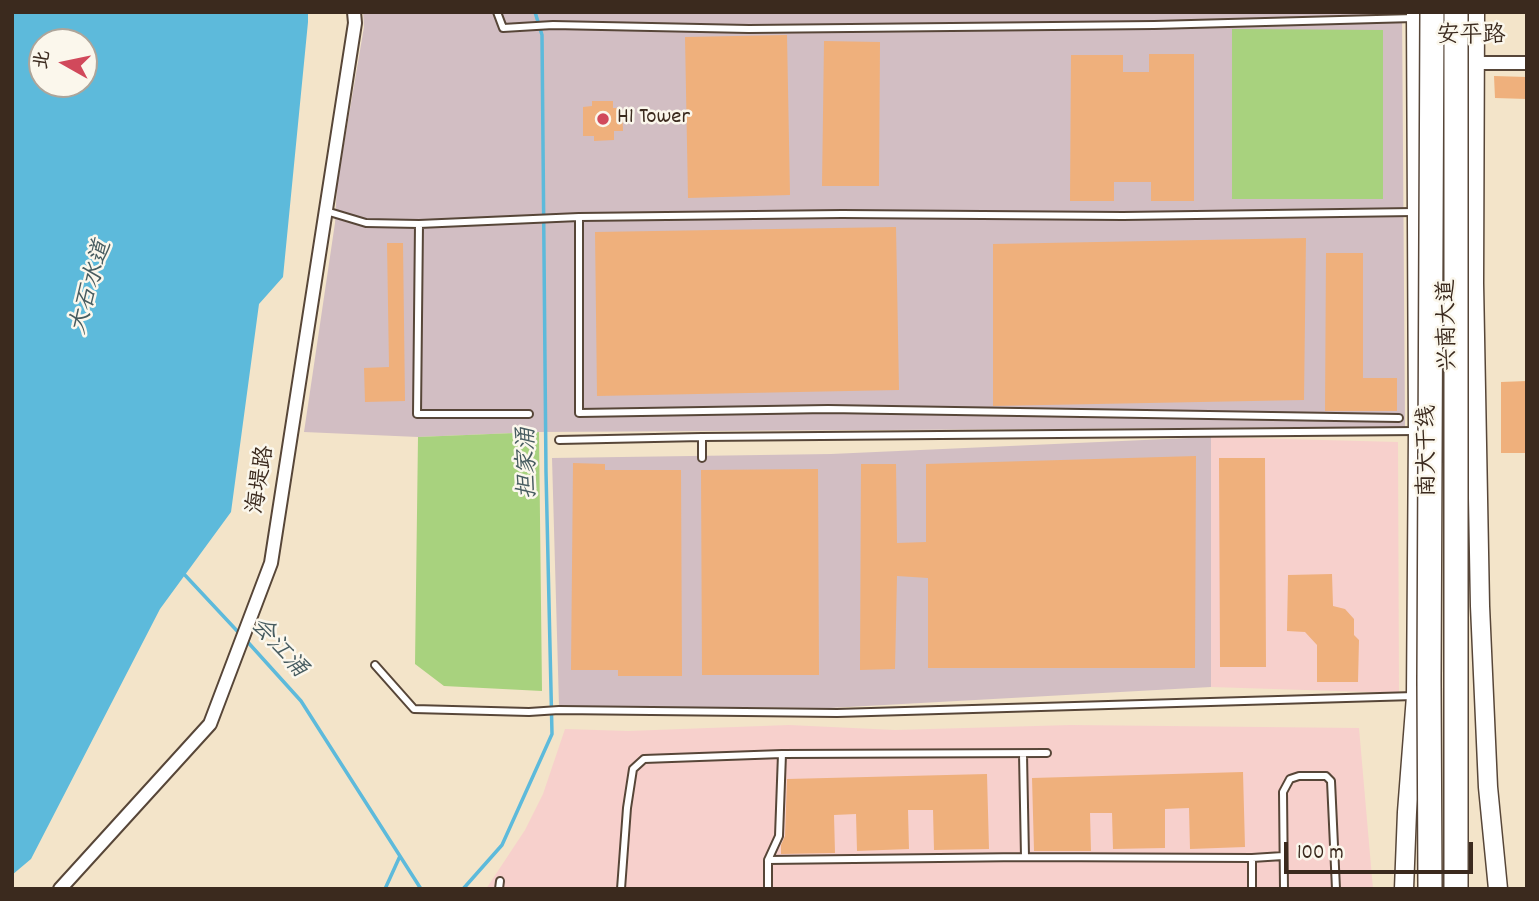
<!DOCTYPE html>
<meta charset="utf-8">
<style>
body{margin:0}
#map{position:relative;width:1539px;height:901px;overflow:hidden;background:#f3e4c9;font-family:Dekko,"LXGW WenKai TC",sans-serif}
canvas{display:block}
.frame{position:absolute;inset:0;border:14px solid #3b2a1e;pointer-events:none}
.north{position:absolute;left:28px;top:28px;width:70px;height:70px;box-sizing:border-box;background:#fbf7ec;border:2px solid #aea59a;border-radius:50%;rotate:279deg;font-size:19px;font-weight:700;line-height:28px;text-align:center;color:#3b2a1e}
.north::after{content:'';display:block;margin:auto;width:24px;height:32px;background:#d1495b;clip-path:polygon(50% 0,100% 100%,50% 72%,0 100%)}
.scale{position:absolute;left:1284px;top:842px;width:189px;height:32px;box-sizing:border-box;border:4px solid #3b2a1e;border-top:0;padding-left:9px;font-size:21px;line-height:24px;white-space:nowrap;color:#3b2a1e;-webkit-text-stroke:5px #fbf7ec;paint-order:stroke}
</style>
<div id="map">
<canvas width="1539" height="901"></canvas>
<div class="frame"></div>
<div class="north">北</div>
<div class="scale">100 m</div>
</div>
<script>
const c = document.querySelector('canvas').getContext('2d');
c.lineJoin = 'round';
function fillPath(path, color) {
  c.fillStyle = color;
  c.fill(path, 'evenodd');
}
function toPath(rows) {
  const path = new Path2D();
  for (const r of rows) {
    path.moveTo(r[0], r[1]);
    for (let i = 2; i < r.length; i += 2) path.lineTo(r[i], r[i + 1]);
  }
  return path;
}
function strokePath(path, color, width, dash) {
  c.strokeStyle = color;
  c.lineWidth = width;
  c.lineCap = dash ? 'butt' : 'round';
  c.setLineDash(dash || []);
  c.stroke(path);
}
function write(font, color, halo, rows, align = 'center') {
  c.font = font + ' Dekko,"LXGW WenKai TC",sans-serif';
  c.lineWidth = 5;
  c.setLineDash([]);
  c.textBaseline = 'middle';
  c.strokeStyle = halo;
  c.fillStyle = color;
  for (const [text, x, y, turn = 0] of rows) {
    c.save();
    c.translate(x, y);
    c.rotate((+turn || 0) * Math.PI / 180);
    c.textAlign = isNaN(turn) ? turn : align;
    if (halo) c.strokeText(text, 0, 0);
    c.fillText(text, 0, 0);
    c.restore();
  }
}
const built = toPath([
 [1211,437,1398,442,1399,693,1211,687],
 [789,725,895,730,1071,725,1359,728,1373,889,486,889,525,830,543,794,565,729,628,731]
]);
const industrial = toPath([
 [363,12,1402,12,1405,427,539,432,418,437,304,432,335,223,337,185,364,27],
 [1211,437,1211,687,830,708,559,706,552,458,831,454]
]);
const green = toPath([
 [1232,29,1383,30,1383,199,1232,199],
 [539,432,542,691,444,686,415,664,418,437]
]);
const water = toPath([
 [12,12,308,12,308,22,283,277,259,304,231,512,160,609,31,859,12,875],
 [42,42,84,42,84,84,42,84]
]);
const stream = toPath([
 [183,573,240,634],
 [245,639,301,701,421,889],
 [385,889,400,856],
 [463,889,502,845,552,734,546,472,542,35,535,12]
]);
const building = toPath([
 [787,35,790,195,688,198,685,37],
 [824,41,880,42,879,186,822,186],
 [1149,54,1194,54,1194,201,1151,201,1151,182,1114,182,1114,201,1070,201,1071,55,1123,55,1123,72,1149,72],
 [1494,76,1527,77,1527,99,1495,98],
 [592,101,613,101,613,108,622,108,623,131,614,131,614,140,594,141,594,136,583,136,583,107,592,106],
 [896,227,899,390,597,396,595,232],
 [1306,238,1304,400,993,406,993,244],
 [387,243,403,243,405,401,365,402,364,368,389,367],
 [1326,253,1363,253,1363,378,1397,378,1397,411,1325,411],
 [1527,381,1527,453,1501,453,1501,382],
 [1196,456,1195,668,928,668,928,578,897,576,895,669,860,670,861,464,896,464,897,543,926,542,926,464],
 [1219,458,1265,458,1266,667,1220,667],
 [573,463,605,464,605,470,681,470,682,676,618,676,618,670,571,670],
 [818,469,819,675,702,675,701,470],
 [1332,574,1333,606,1345,609,1354,619,1354,635,1359,640,1358,682,1317,682,1317,645,1305,632,1287,631,1288,575],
 [1243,772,1245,847,1190,849,1189,808,1165,809,1165,848,1113,849,1112,813,1090,813,1091,851,1034,851,1032,778],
 [987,774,989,849,934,850,933,810,908,810,909,849,857,851,856,814,834,815,835,853,781,854,781,845,785,836,787,779]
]);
const lane = toPath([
 [497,12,503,28,553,25,749,29,1154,25,1414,18],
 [326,211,366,223,419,224],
 [579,217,842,214,1123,216,1414,212],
 [529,414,417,414,419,224,579,217,579,413,828,409,1399,418],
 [702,437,702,458],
 [559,440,702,437,1416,431],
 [375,665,414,709,529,712,559,710,837,713,1414,696],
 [1023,754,1025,857,1252,858,1252,889],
 [1252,858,1283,856],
 [768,860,779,836,782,754],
 [499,889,500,881],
 [621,889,627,808,633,769,644,759,782,754,1047,753],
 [768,889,768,860,1025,857],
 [1284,889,1283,792,1290,779,1299,776,1326,776,1331,781,1336,889]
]);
const street = toPath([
 [1475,63,1527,63],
 [60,889,210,724,271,563,355,23,354,12]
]);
const secondary = toPath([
 [1475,12,1474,283,1480,606,1488,787,1498,889],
 [1404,889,1407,812,1416,696,1418,431,1416,12]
]);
const highwayBridge = toPath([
 [1430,889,1429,680,1432,12],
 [1456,889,1456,12]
]);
const markers = [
 [603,119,7,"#d1495b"]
];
const streetNames = [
 ["安平路",1471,38],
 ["兴南大道",1450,325,-91],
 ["南大干线",1430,451,-90],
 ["海堤路",263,480,-81]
];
const poiNames = [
 ["H1 Tower",617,119]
];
const waterNames = [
 ["大石水道",93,288,-74],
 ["担家涌",530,463,-91],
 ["会江涌",277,649,48]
];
fillPath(built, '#f7d0cc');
fillPath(industrial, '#d2bec3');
fillPath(green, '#a8d27e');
fillPath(water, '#5dbadb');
strokePath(stream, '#5dbadb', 3.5);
fillPath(building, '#efb07c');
strokePath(lane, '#574638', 10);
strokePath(street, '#574638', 16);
strokePath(secondary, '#574638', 21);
strokePath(lane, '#fff', 6);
strokePath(street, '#fff', 12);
strokePath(secondary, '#fff', 18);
strokePath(highwayBridge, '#574638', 26, []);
strokePath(highwayBridge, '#fff', 23);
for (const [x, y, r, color] of markers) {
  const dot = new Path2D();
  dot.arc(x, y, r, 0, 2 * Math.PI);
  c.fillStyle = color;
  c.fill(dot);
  strokePath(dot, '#fbf7ec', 2.5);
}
write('23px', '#3b2a1e', '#fbf7ec', streetNames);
write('23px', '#3b2a1e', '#fbf7ec', poiNames, 'left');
write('italic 24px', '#475c60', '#fbf7ec', waterNames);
</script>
